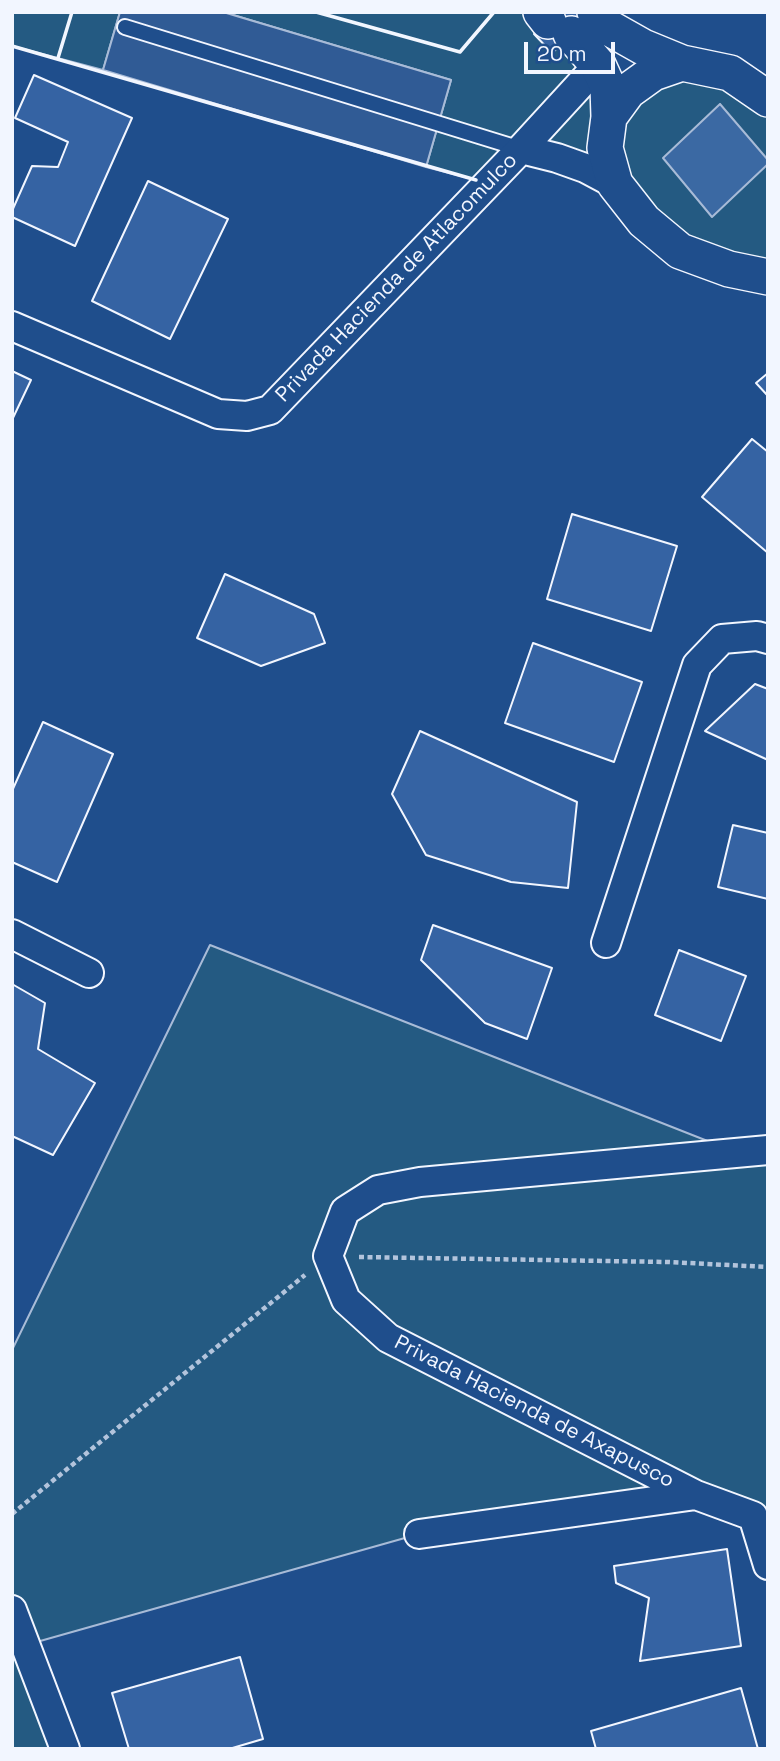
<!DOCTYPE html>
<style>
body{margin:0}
#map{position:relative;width:780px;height:1761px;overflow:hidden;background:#1f4e8c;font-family:"Space Grotesk",sans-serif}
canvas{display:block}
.frame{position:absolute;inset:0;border:14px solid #f2f6ff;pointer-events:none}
.scale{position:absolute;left:524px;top:42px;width:91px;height:32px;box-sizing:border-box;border:4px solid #f2f6ff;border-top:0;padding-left:9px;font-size:21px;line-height:24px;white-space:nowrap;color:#f2f6ff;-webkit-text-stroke:5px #1f4e8c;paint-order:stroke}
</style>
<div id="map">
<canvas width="780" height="1761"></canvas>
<div class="frame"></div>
<div class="scale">20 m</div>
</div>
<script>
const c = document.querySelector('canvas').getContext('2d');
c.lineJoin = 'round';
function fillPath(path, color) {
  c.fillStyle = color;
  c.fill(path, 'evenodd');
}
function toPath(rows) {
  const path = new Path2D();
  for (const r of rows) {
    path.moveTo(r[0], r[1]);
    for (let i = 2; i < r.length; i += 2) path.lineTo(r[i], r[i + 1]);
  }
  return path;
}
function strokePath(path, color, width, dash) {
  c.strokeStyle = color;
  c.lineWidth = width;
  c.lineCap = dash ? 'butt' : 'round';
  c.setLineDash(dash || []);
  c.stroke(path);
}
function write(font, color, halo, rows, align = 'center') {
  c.font = font + ' "Space Grotesk",sans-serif';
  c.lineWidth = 5;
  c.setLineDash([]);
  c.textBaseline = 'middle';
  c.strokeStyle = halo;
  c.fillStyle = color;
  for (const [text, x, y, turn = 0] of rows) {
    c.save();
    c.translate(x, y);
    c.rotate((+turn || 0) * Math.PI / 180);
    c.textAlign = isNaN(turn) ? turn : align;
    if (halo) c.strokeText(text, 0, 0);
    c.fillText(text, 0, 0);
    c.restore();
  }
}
const green = toPath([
 [12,12,120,12,103,70,12,46,12,12],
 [223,12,540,12,608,87,682,63,768,109,768,281,729,269,615,184,521,149,488,183,426,167,451,80,223,12],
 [210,945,738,1153,768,1150,768,1515,753,1516,696,1495,419,1534,26,1645,65,1749,12,1749,12,1350,210,945]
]);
const parking = toPath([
 [120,12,223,12,451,80,426,167,103,70,120,12]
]);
const water = toPath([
 [720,104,768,160,768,164,712,217,663,158,720,104]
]);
const building = toPath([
 [557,12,595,12,552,53,534,34,557,12],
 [34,75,132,118,75,246,12,217,12,211,32,166,58,167,68,142,15,118,34,75],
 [148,181,228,219,170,339,92,301,148,181],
 [12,371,31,380,12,420,12,371],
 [768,373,768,396,756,383,768,373],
 [752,439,768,452,768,553,702,497,752,439],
 [572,514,677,546,651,631,547,599,572,514],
 [225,574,314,614,325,643,261,666,197,638,225,574],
 [533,643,642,682,614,762,505,723,533,643],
 [755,684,768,689,768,760,705,731,755,684],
 [43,722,113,754,57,882,12,862,12,791,43,722],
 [420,731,577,802,568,888,511,882,426,855,392,794,420,731],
 [733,825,768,833,768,899,718,887,733,825],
 [433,925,552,968,527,1039,485,1023,421,960,433,925],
 [679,950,746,976,721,1041,655,1015,679,950],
 [12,984,45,1003,38,1049,95,1083,53,1155,12,1136,12,984],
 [727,1549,741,1646,640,1661,649,1598,616,1583,614,1566,727,1549],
 [240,1657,263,1739,229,1749,129,1749,112,1693,240,1657],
 [741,1688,758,1749,596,1749,591,1731,741,1688]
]);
const path = toPath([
 [359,1257,668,1262,768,1267],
 [12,1514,305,1275]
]);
const service = toPath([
 [125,27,521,149]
]);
const minor = toPath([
 [521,149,557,158,585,168,615,184],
 [12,326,218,414,247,416,270,410,521,149,598,65],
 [12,934,89,973],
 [606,943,697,665,722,639,757,636,768,639],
 [768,1150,420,1182,378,1190,345,1211,328,1256,346,1300,388,1338,696,1495,753,1516,768,1565],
 [419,1534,696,1495],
 [12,1610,65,1749]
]);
const tertiary = toPath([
 [541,12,548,21],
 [595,12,604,25,643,47,682,63,730,73,768,99],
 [571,34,598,65,608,87,609,117,605,148,615,184,644,221,680,251,729,269,768,277],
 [609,117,628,91,653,73,682,63]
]);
const wall = toPath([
 [316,12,460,52,494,12],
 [12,46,476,180],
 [58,58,72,12]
]);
const streetNames = [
 ["Privada Hacienda de Atlacomulco",397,278,-46],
 ["Privada Hacienda de Axapusco",534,1412,27]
];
fillPath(green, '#245a82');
strokePath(green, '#a8bbd7', 2);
fillPath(parking, '#305b95');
strokePath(parking, '#a8bbd7', 2);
fillPath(water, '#3b69a3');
strokePath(water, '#a8bbd7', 2);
fillPath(building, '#3563a3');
strokePath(building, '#f2f6ff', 2);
strokePath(service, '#f2f6ff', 18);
strokePath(minor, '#f2f6ff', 32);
strokePath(tertiary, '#f2f6ff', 38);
strokePath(path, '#b3c4dc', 4.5, [5, 3.5]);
strokePath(service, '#1f4e8c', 14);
strokePath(minor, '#1f4e8c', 28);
strokePath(tertiary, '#1f4e8c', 35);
strokePath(wall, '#f2f6ff', 3.5);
write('21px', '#f2f6ff', '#1f4e8c', streetNames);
</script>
